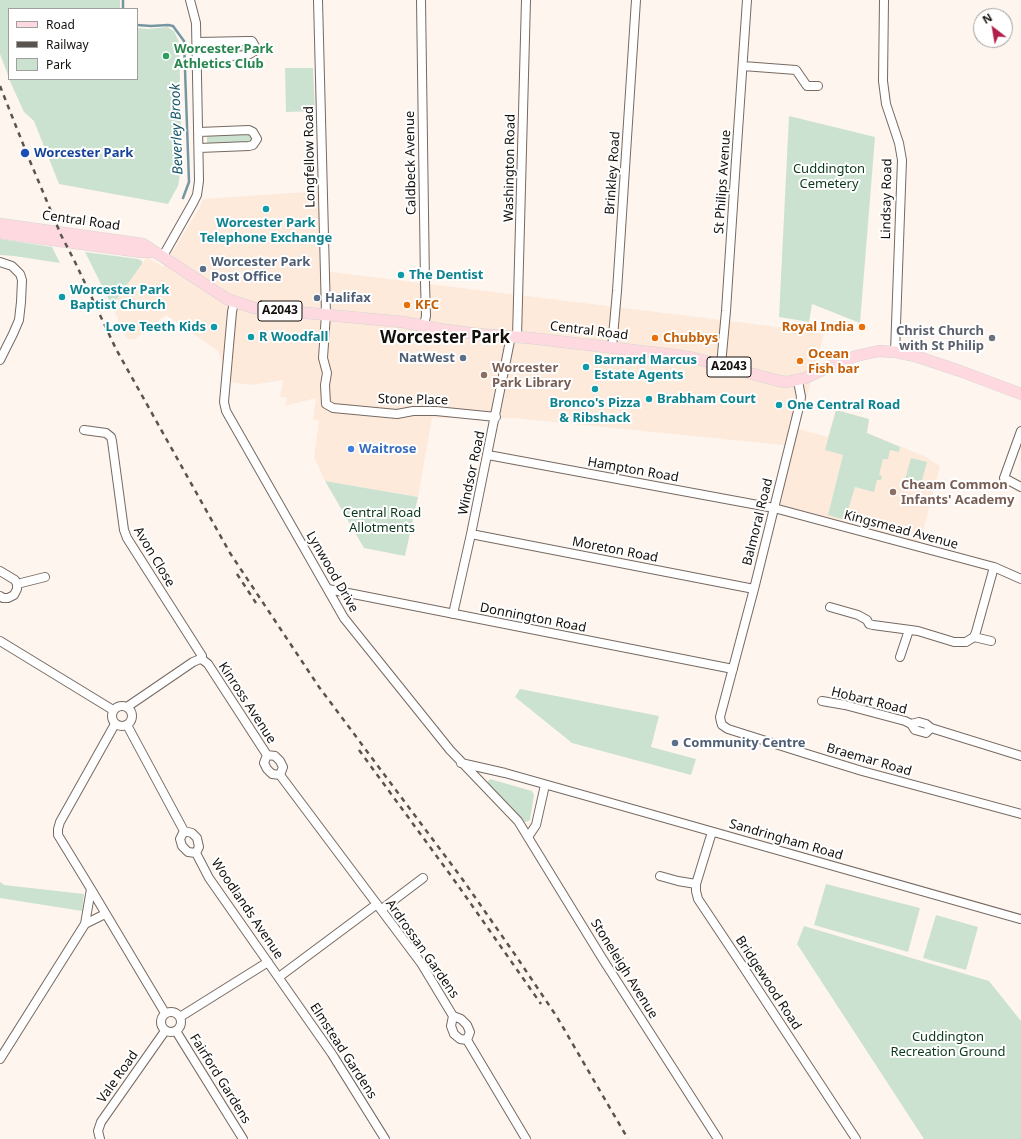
<!DOCTYPE html>
<style>
body{margin:0}
#map{position:relative;width:1021px;height:1139px;overflow:hidden;background:#fef5ef;font-family:"Noto Sans",sans-serif}
canvas{display:block}
.legend{position:absolute;left:8px;top:8px;width:130px;height:72px;box-sizing:border-box;background:#fff;border:1px solid #a19f9d;margin:0;padding:5px 7px;list-style:none;font-size:12px;color:#130f0b}
.legend li{display:flex;align-items:center;gap:8px;height:20px}
.legend b{width:20px;border:1px solid #a19f9d}
.north{position:absolute;left:973px;top:8px;width:40px;height:40px;box-sizing:border-box;background:#fff;border:1px solid #a19f9d;border-radius:50%;rotate:329deg;font-size:11px;font-weight:700;line-height:16px;text-align:center;color:#130f0b}
.north::after{content:'';display:block;margin:auto;width:14px;height:18px;background:#b01e49;clip-path:polygon(50% 0,100% 100%,50% 72%,0 100%)}
</style>
<div id="map">
<canvas width="1021" height="1139"></canvas>
<ul class="legend">
<li><b style="height:5px;background:#fedae0"></b>Road</li>
<li><b style="height:5px;background:#5a5450"></b>Railway</li>
<li><b style="height:11px;background:#cce2d0"></b>Park</li>
</ul>
<div class="north">N</div>
</div>
<script>
const c = document.querySelector('canvas').getContext('2d');
c.lineJoin = 'round';
function fillPath(path, color) {
  c.fillStyle = color;
  c.fill(path, 'evenodd');
}
function toPath(rows) {
  const path = new Path2D();
  for (const r of rows) {
    if (r.length === 3) {
      path.moveTo(r[0] + r[2], r[1]);
      path.arc(r[0], r[1], r[2], 0, 2 * Math.PI);
      continue;
    }
    path.moveTo(r[0], r[1]);
    for (let i = 2; i < r.length; i += 2) path.lineTo(r[i], r[i + 1]);
  }
  return path;
}
function strokePath(path, color, width, dash) {
  c.strokeStyle = color;
  c.lineWidth = width;
  c.lineCap = dash ? 'butt' : 'round';
  c.setLineDash(dash || []);
  c.stroke(path);
}
function write(font, color, halo, rows, align = 'center') {
  c.font = font + ' "Noto Sans",sans-serif';
  c.lineWidth = 4;
  c.setLineDash([]);
  c.textBaseline = 'middle';
  c.strokeStyle = halo;
  c.fillStyle = color;
  for (const [text, x, y, turn = 0] of rows) {
    c.save();
    c.translate(x, y);
    c.rotate((+turn || 0) * Math.PI / 180);
    c.textAlign = isNaN(turn) ? turn : align;
    if (halo) c.strokeText(text, 0, 0);
    c.fillText(text, 0, 0);
    c.restore();
  }
}
const built = toPath([
 [321,191,324,271,778,327,824,334,798,429,828,437,836,410,869,419,867,433,924,456,940,466,919,547,777,507,793,446,513,418,432,418,418,497,325,481,314,457,319,421,313,419,316,398,285,406,287,398,280,397,283,380,253,385,229,382,218,351,166,315,135,339,127,339,112,306,147,257,163,267,199,209,203,199]
]);
const green = toPath([
 [0,0,120,0,120,9,9,9,9,78,0,54],
 [167,27,174,31,179,42,182,162,178,186,168,204,59,184,34,121,24,112,9,79,137,79,137,28,149,29],
 [205,45,250,45,252,48,250,52,205,55],
 [285,68,313,68,315,111,286,112],
 [789,116,875,137,860,323,812,304,809,322,779,317],
 [249,134,253,136,252,142,207,145,207,135],
 [0,239,52,247,60,263,14,256,0,255],
 [85,252,138,259,142,261,142,264,112,306],
 [836,410,869,419,867,433,900,447,899,452,890,450,888,459,883,459,879,475,882,476,881,480,877,480,874,492,855,487,845,520,828,515,843,455,825,450],
 [911,458,927,462,919,491,903,487],
 [325,481,418,497,405,556,364,548],
 [520,689,659,716,651,747,696,759,691,775,572,743,515,697],
 [490,779,532,791,534,795,530,820,526,822,522,821,488,784,488,781],
 [0,882,4,885,84,894,82,911,0,898],
 [826,884,920,908,908,952,814,925],
 [936,915,978,927,966,970,923,958],
 [804,926,989,981,1021,1021,1021,1139,924,1139,797,944]
]);
const stream = toPath([
 [123,9,123,0],
 [137,25,151,26,168,25,173,26,184,41,189,182,183,198]
]);
const minor = toPath([
 [318,0,326,314,323,358,327,373,325,385,326,404,333,408,397,414,413,411,436,411,496,417],
 [421,0,425,283,426,316,424,325],
 [884,0,883,81,886,104,899,143,902,160,895,352],
 [197,42,248,41,252,41,256,48,255,51,248,55,198,58],
 [743,66,796,70,807,86,818,86],
 [199,148,249,146,253,145,257,139,253,132,249,130,199,132],
 [163,256,193,203,197,195,199,181,196,23,190,0],
 [0,262,12,266,20,274,22,280,21,302,19,320,13,334,0,360],
 [234,302,232,312,224,402,226,411,344,618,450,750,518,821,602,958,718,1139],
 [517,337,526,0],
 [612,348,617,291,636,0],
 [721,365,726,311,736,160,747,0],
 [798,381,801,397,800,403,754,589,720,717,721,722,722,725,728,729,807,754,862,771,1021,814],
 [84,430,106,433,111,437,112,441,124,530,127,538,202,656,200,659],
 [1021,431,1004,478,1021,487],
 [488,455,774,508,994,567,1021,579],
 [471,534,754,589],
 [0,571,15,580,17,584,17,589,14,595,8,598,3,598,0,596],
 [17,584,45,577],
 [328,589,733,669],
 [830,607,858,615,867,620,869,624,873,625,918,631,954,642,966,642,974,637,976,632,994,567],
 [453,614,471,534,511,336],
 [974,637,991,641],
 [0,641,113,710],
 [900,657,909,630],
 [822,701,845,705,905,721,911,724,915,730,926,733,931,728],
 [122,716,10],
 [127,707,193,662,200,659,203,660,208,664,267,755],
 [911,724,919,722,926,724,931,728,1021,756],
 [127,725,184,831,192,833,197,838,199,847,196,853,209,878,332,1054,385,1139],
 [267,755,264,763,267,769,272,774,280,775,421,963,453,1016,451,1026,454,1034,460,1039,467,1040,526,1139],
 [267,755,275,756,280,761,283,767,280,775],
 [461,763,505,773,608,802,1020,919],
 [184,831,180,839,182,846,188,852,196,853],
 [712,832,696,884,696,891,698,899,740,962,856,1139],
 [528,837,536,825,545,785],
 [660,876,678,881,696,884],
 [91,889,165,1013],
 [382,909,423,878],
 [85,924,105,914],
 [279,977,377,904],
 [171,1022,10],
 [453,1016,461,1019,467,1025,470,1032,467,1040],
 [180,1017,268,962],
 [176,1031,243,1139],
 [0,1059,85,924,91,889,58,835,58,829,60,822,115,724],
 [100,1139,98,1131,101,1122,165,1031]
]);
const major = toPath([
 [0,224,143,244,227,299,254,308,403,322,439,329,477,334,530,338,674,355,694,358,779,381,787,382,805,378,836,364,856,356,879,351,895,352,918,357,960,371,1021,394],
 [0,233,141,252,155,252]
]);
const rail = toPath([
 [0,86,27,154,61,235,75,262,116,349,230,553,319,687,463,880,516,956,557,1017,628,1139],
 [237,574,256,603],
 [359,750,457,884,541,1004]
]);
const markers = [
 [166,56,4,"#2e9e5b"],
 [25,153,5,"#1a4fb4"],
 [266,209,4,"#0f9aa8"],
 [203,269,4,"#5c6f8a"],
 [401,275,4,"#0f9aa8"],
 [62,297,4,"#0f9aa8"],
 [317,298,4,"#5c6f8a"],
 [407,305,4,"#e8710a"],
 [214,327,4,"#0f9aa8"],
 [862,327,4,"#e8710a"],
 [251,337,4,"#0f9aa8"],
 [655,338,4,"#e8710a"],
 [992,338,4,"#6b7280"],
 [463,358,4,"#5c6f8a"],
 [800,361,4,"#e8710a"],
 [586,367,4,"#0f9aa8"],
 [484,375,4,"#8d6e63"],
 [595,389,4,"#0f9aa8"],
 [649,399,4,"#0f9aa8"],
 [779,405,4,"#0f9aa8"],
 [351,449,4,"#3f7fe0"],
 [893,492,4,"#8d6e63"],
 [675,743,4,"#5c6f8a"]
];
const shields = [
 [280,311,44],
 [729,367,44]
];
const shieldNames = [
 ["A2043",280,311],
 ["A2043",729,367]
];
const leisureNames = [
 ["Worcester Park",174,49],
 ["Athletics Club",174,64]
];
const transitNames = [
 ["Worcester Park",34,153]
];
const streetNames = [
 ["Longfellow Road",310,157,-91],
 ["Caldbeck Avenue",411,163,-91],
 ["Washington Road",510,168,-89],
 ["Brinkley Road",613,173,-86],
 ["St Philips Avenue",723,182,-86],
 ["Lindsay Road",887,199,-89],
 ["Central Road",81,221,8],
 ["Central Road",589,331,7],
 ["Stone Place",413,400,1],
 ["Hampton Road",633,470,10],
 ["Windsor Road",472,473,-78],
 ["Balmoral Road",758,522,-76],
 ["Kingsmead Avenue",901,530,15],
 ["Moreton Road",615,550,11],
 ["Avon Close",154,557,59],
 ["Lynwood Drive",332,572,60],
 ["Donnington Road",533,618,11],
 ["Hobart Road",869,701,14],
 ["Kinross Avenue",247,703,57],
 ["Braemar Road",869,760,16],
 ["Sandringham Road",786,840,16],
 ["Woodlands Avenue",247,909,56],
 ["Ardrossan Gardens",422,949,55],
 ["Stoneleigh Avenue",624,969,58],
 ["Bridgewood Road",768,983,57],
 ["Elmstead Gardens",343,1051,57],
 ["Vale Road",118,1077,-55],
 ["Fairford Gardens",220,1079,58]
];
const parkNames = [
 ["Cuddington",829,169],
 ["Cemetery",829,184],
 ["Central Road",382,513],
 ["Allotments",382,528],
 ["Cuddington",948,1037],
 ["Recreation Ground",948,1052]
];
const cultureNames = [
 ["Worcester Park",266,223,"center"],
 ["Telephone Exchange",266,238,"center"],
 ["The Dentist",409,275],
 ["Worcester Park",70,290],
 ["Baptist Church",70,305],
 ["Love Teeth Kids",206,327,"right"],
 ["R Woodfall",259,337],
 ["Barnard Marcus",594,360],
 ["Estate Agents",594,375],
 ["Brabham Court",657,399],
 ["Bronco's Pizza",595,403,"center"],
 ["& Ribshack",595,418,"center"],
 ["One Central Road",787,405]
];
const serviceNames = [
 ["Worcester Park",211,262],
 ["Post Office",211,277],
 ["Halifax",325,298],
 ["NatWest",455,358,"right"],
 ["Community Centre",683,743]
];
const foodNames = [
 ["KFC",415,305],
 ["Royal India",854,327,"right"],
 ["Chubbys",663,338],
 ["Ocean",808,354],
 ["Fish bar",808,369]
];
const worshipNames = [
 ["Christ Church",984,331],
 ["with St Philip",984,346]
];
const educationNames = [
 ["Worcester",492,368],
 ["Park Library",492,383],
 ["Cheam Common",901,485],
 ["Infants' Academy",901,500]
];
const shopNames = [
 ["Waitrose",359,449]
];
const waterNames = [
 ["Beverley Brook",177,129,-92]
];
const districtNames = [
 ["Worcester Park",445,338]
];
fillPath(built, '#feeadb');
fillPath(green, '#cce2d0');
strokePath(stream, '#7597a2', 2.5);
strokePath(minor, '#766a62', 10);
strokePath(major, '#d5d4d3', 12);
strokePath(minor, '#fff', 8);
strokePath(major, '#fedae0', 11);
strokePath(rail, '#5a5450', 2.5, [5, 5]);
for (const [x, y, r, color] of markers) {
  const dot = new Path2D();
  dot.arc(x, y, r, 0, 2 * Math.PI);
  c.fillStyle = color;
  c.fill(dot);
  strokePath(dot, '#fff', 1.5);
}
for (const [x, y, w] of shields) {
  const box = new Path2D();
  box.roundRect(x - w / 2, y - 10, w, 20, 3);
  c.fillStyle = '#fff';
  c.fill(box);
  strokePath(box, '#130f0b', 1);
}
write('bold 12px', '#130f0b', null, shieldNames);
write('bold 13px', '#27864d', '#fff', leisureNames, 'left');
write('bold 13px', '#164399', '#fff', transitNames, 'left');
write('13px', '#130f0b', '#fff', streetNames);
write('13px', '#0c391c', '#fff', parkNames);
write('bold 13px', '#0d838f', '#fff', cultureNames, 'left');
write('bold 13px', '#4e5e75', '#fff', serviceNames, 'left');
write('bold 13px', '#c56008', '#fff', foodNames, 'left');
write('bold 13px', '#5b616d', '#fff', worshipNames, 'right');
write('bold 13px', '#785e54', '#fff', educationNames, 'left');
write('bold 13px', '#366cbe', '#fff', shopNames, 'left');
write('italic 14px', '#17596b', '#fff', waterNames);
write('bold 17px', '#130f0b', '#fff', districtNames);
</script>
